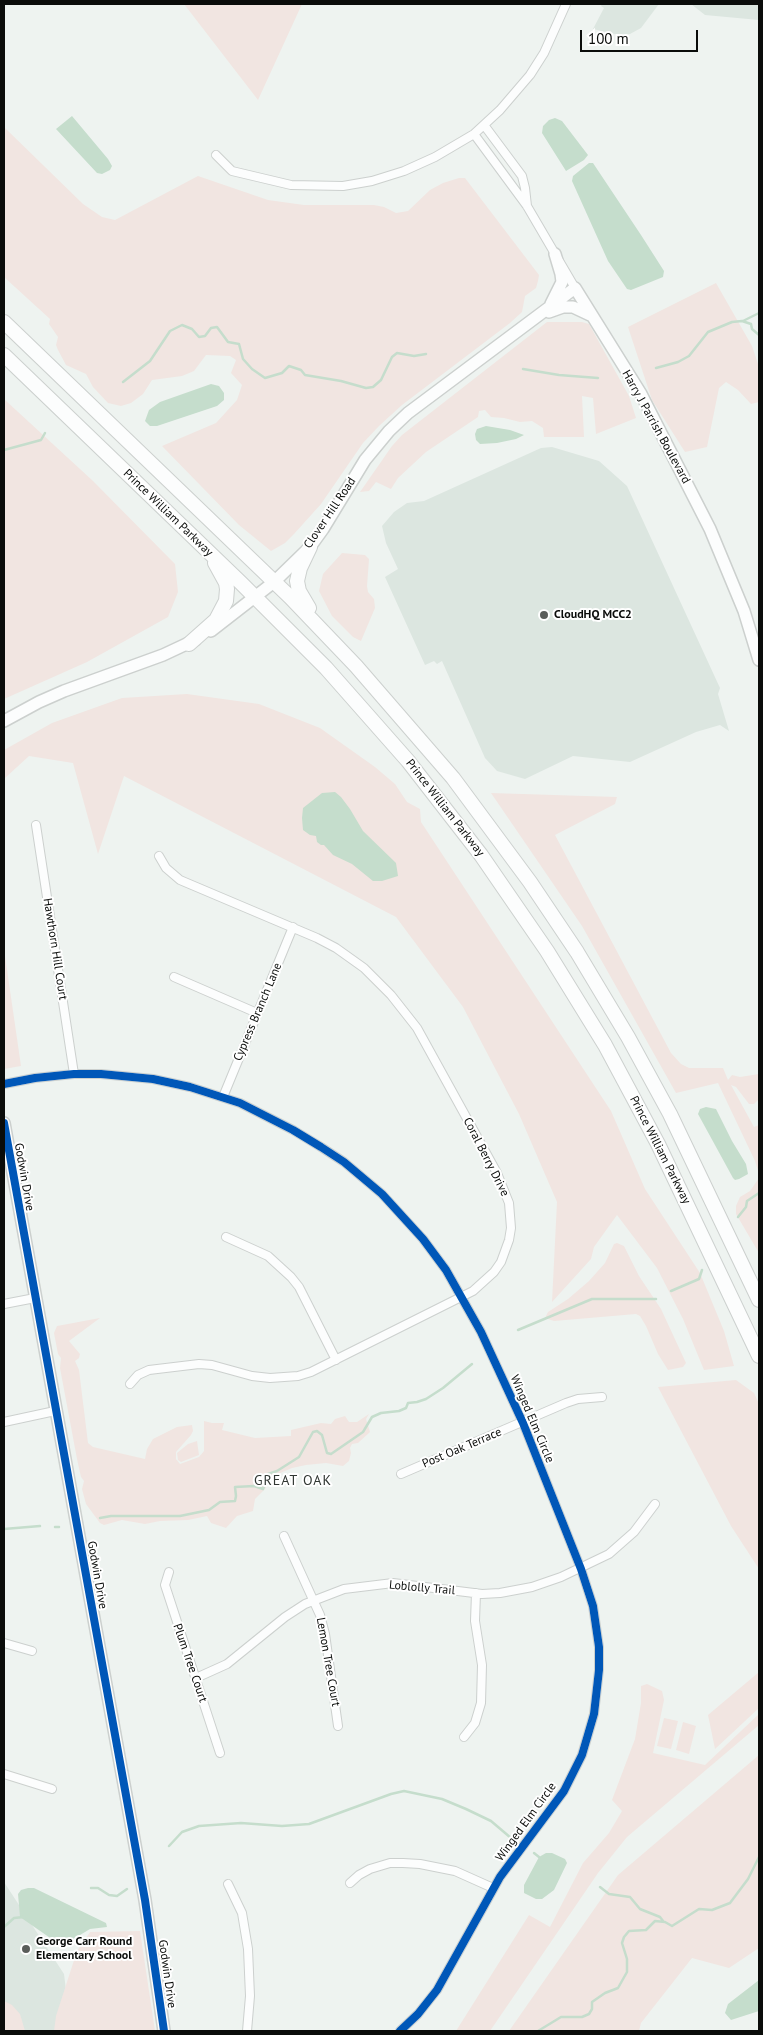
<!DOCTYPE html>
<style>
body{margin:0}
#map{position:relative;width:763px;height:2035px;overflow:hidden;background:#eef3f0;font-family:"PT Sans",sans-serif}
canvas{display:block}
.frame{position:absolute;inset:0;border:5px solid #0a0c0a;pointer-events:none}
.scale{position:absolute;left:580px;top:30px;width:118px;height:22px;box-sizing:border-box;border:2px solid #0a0c0a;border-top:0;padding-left:6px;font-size:15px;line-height:18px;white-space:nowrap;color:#0a0c0a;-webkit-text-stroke:4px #fff;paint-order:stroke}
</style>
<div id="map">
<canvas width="763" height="2035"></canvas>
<div class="frame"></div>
<div class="scale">100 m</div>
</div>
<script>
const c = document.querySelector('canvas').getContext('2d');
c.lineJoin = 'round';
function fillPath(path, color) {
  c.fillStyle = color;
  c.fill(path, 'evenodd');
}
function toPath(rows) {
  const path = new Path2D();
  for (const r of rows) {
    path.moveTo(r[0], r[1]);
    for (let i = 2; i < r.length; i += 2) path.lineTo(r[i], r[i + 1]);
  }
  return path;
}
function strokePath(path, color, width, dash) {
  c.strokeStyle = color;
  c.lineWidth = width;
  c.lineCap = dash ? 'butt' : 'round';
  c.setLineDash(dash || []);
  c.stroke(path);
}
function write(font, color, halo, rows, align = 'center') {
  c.font = font + ' "PT Sans",sans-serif';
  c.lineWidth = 4;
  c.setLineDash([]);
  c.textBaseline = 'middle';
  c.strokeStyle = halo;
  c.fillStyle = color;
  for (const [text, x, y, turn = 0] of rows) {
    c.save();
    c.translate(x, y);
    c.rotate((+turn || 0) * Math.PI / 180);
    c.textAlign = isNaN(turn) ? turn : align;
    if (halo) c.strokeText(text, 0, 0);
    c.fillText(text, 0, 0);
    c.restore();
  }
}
const built = toPath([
 [602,4,659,4,641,28,630,34,619,35,593,29,604,8,601,6],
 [691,4,759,4,759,20,705,15],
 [552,447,599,461,627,486,720,688,718,694,729,731,720,725,696,732,630,762,573,756,525,779,497,771,485,758,442,661,437,664,434,661,425,665,385,577,398,569,386,543,382,526,394,512,407,503,424,501,541,448],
 [4,1882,64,1974,71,2031,4,2031]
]);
const green = toPath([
 [184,4,302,4,258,100],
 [4,127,83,204,102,217,115,220,198,176,268,200,304,205,374,205,384,207,396,213,408,211,430,190,443,183,459,178,465,178,539,275,538,281,536,288,525,296,522,312,510,323,402,405,379,426,363,443,321,504,294,534,285,543,271,551,239,525,162,446,216,423,237,400,242,385,231,373,236,360,230,356,206,355,194,371,182,376,152,380,143,394,131,403,121,406,108,403,93,387,86,374,66,365,58,350,56,345,58,337,49,324,50,319,4,277],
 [716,283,752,346,759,367,759,402,751,404,738,390,726,382,719,388,707,447,685,452,652,400,628,327],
 [547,322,582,322,589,324,629,396,636,418,596,434,593,398,582,396,584,437,544,437,543,428,532,421,520,422,504,418,491,417,485,410,479,411,478,417,426,452,398,478,391,489,376,482,369,491,360,492,392,446,402,435],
 [4,399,93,481,175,564,178,592,168,617,87,662,4,699],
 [342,553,365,555,369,559,367,586,368,592,374,599,375,608,361,641,353,637,332,616,319,591,323,574],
 [187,694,259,704,320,728,375,767,395,784,407,802,420,809,421,822,611,1111,645,1189,700,1273,724,1331,734,1366,704,1370,683,1319,657,1268,617,1215,594,1247,591,1259,552,1302,557,1202,519,1114,463,1007,396,917,124,776,98,854,73,763,29,756,4,779,4,750,52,723,122,698],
 [491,793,617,797,615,804,555,835,671,1053,681,1064,689,1068,723,1068,728,1080,732,1075,740,1077,759,1074,759,1099,754,1104,749,1104,736,1087,731,1085,754,1127,759,1125,759,1174,755,1161,718,1083,676,1093,582,926],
 [4,949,21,1066,4,1069],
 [759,1178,759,1253,736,1214,736,1206,740,1197,750,1191],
 [617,1243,624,1246,639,1276,661,1309,686,1363,683,1367,668,1370,658,1354,646,1326,640,1316,636,1314,554,1321,545,1318,548,1312,568,1299,589,1281,605,1263,614,1244],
 [100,1318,69,1341,80,1354,79,1358,75,1361,79,1370,88,1443,93,1447,145,1459,147,1449,153,1439,177,1427,192,1425,193,1431,191,1435,176,1452,176,1459,180,1464,199,1457,204,1451,204,1421,212,1423,224,1423,222,1430,255,1438,291,1436,291,1430,321,1423,331,1424,335,1419,345,1416,349,1422,357,1422,369,1414,366,1419,370,1432,358,1443,352,1444,350,1448,351,1453,349,1461,343,1466,326,1463,306,1465,292,1468,271,1477,265,1489,255,1499,253,1511,237,1516,226,1528,211,1523,207,1516,188,1520,160,1521,145,1524,122,1520,104,1525,100,1523,86,1504,82,1489,84,1481,81,1477,77,1459,60,1368,61,1358,58,1354,54,1333,57,1326],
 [736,1380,754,1393,759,1404,759,1569,731,1526,658,1387],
 [197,1441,199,1455,181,1462,178,1460,177,1453,188,1444],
 [759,1672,759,1708,715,1749,708,1715],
 [647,1684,662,1691,664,1700,653,1753,705,1765,759,1714,759,1725,627,1837,598,1873,490,2031,456,2031,529,1915,550,1927,583,1863,609,1833,622,1811,612,1800,635,1739,641,1703,641,1686],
 [664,1718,678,1721,671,1749,657,1746],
 [683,1722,696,1726,689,1754,676,1750],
 [759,1755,759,1948,729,1968,692,1958,641,2023,639,2031,509,2031,618,1875],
 [140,1931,155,2031,54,2031,56,2016,77,1951,90,1932],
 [4,2001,12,2005,20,2014,25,2031,4,2031]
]);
const water = toPath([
 [72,116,108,159,112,166,110,170,102,174,97,173,56,129],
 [555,118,562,121,588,155,584,160,566,171,542,133,543,126,549,120],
 [589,163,593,163,641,235,664,271,663,277,631,290,627,289,608,261,572,181,573,176],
 [211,384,219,386,224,393,224,400,217,406,157,426,150,426,145,421,149,410,160,402],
 [486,426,510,430,524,435,516,439,497,443,480,444,476,440,475,434,477,429],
 [335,792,341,797,350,809,363,831,396,863,398,876,382,881,373,881,352,864,333,855,324,845,321,845,317,842,316,836,310,835,303,830,302,818,303,808,322,793],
 [706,1107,716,1109,732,1141,746,1164,748,1174,739,1179,735,1180,733,1178,698,1114,700,1109],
 [546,1853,552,1853,565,1859,567,1863,554,1890,542,1899,536,1899,524,1893,524,1885,539,1857],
 [28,1888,34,1888,106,1923,107,1927,90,1929,70,1941,56,1942,20,1917,18,1894,21,1890],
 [759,1980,759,2011,731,2020,725,2013,728,2004]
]);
const stream = toPath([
 [743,321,759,313],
 [656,368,678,362,689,356,708,332,732,322,742,321,751,324,752,329,759,335],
 [523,369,559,375,598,378],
 [123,382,150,361,170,331,182,325,192,329,199,337,205,336,211,328,217,327,228,342,239,344,243,359,252,369,265,378,282,373,289,366,301,370,305,375,341,381,366,388,373,387,381,380,392,357,397,353,414,356,426,354],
 [4,450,41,440,45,433],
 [738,1217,746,1207,747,1201,759,1193],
 [671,1291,699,1279,702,1270],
 [518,1330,592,1299,656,1299],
 [100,1518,111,1516,180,1516,209,1510,220,1502,235,1501,236,1496,235,1487,254,1486,263,1489,268,1474,277,1471,299,1457,313,1432,317,1431,322,1435,327,1453,331,1454,363,1432,372,1417,381,1413,399,1411,406,1408,408,1403,417,1402,426,1399,443,1388,472,1364],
 [55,1527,59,1527],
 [4,1529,40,1526],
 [169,1846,182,1832,199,1826,241,1823,282,1826,309,1824,391,1794,404,1791,442,1799,466,1809,491,1821,511,1838],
 [534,1853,539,1857],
 [600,1887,609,1894,630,1897,640,1909,660,1917,663,1921],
 [91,1888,98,1888,109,1895,117,1896,127,1889],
 [4,1927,14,1918,24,1917],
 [538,2031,561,2017,582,2017,589,2014,592,2009,592,2002,605,1993,618,1988,627,1972,627,1959,622,1943,624,1937,629,1931,646,1930,655,1921,665,1922,672,1926,699,1909,712,1910,730,1903,748,1879,759,1857]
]);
const street = toPath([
 [484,125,522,176,525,188,527,206],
 [474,134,527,206,575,288],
 [216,155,232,171,291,185,343,186,372,181,404,171,435,157,474,134,500,110,530,75,544,53,566,4],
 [36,825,74,1074],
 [174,977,257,1013],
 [4,1084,35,1078,74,1074,101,1074,153,1079,190,1087,240,1103,293,1130,321,1147,344,1162,382,1194,423,1239,446,1270,481,1332,523,1423,581,1569,593,1606,599,1647,599,1670,594,1714,582,1755,564,1791,500,1877,437,1990,418,2014,400,2031],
 [223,1097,293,927],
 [226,1237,268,1256,291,1277,299,1287,336,1360],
 [4,1304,35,1298],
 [130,1384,138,1375,149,1370,199,1364,212,1365,252,1376,270,1378,298,1376,311,1372,473,1291,494,1272,501,1262,509,1240,511,1228,509,1203,497,1173,417,1028,391,995,364,968,336,948,317,938,180,880,166,868,159,856],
 [4,1422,55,1411],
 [401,1474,566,1403,578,1399,602,1397],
 [284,1536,320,1615,325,1634,338,1726],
 [169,1572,165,1585,220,1753],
 [4,1643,32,1651],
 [196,1678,227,1664,285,1617,305,1604,344,1589,393,1583,482,1594,500,1593,532,1587,561,1577,609,1554,634,1532,655,1504],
 [464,1737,475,1723,481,1703,482,1665,475,1621,476,1593],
 [4,1774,52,1789],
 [350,1883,359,1875,370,1869,390,1863,403,1863,420,1864,455,1871,493,1888],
 [228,1884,242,1913,248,1949,250,1996,247,2031]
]);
const secondary = toPath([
 [551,304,562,282,561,274,555,254],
 [549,312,563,307,573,307,590,315],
 [211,631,274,582,310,547,323,529,365,460,389,431,408,413,575,288,641,394,710,529,744,611,759,660],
 [4,721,39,702,64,691,163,655,195,640],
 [4,1123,145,1900,164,2031]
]);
const highway = toPath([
 [4,322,290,597,356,666,453,778,530,882,577,952,628,1037,670,1114,759,1300],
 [4,355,241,583,326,668,408,761,481,855,547,951,605,1045,658,1144,759,1356],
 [309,608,299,591,297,581,300,568,310,547],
 [189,644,216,620,226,601,227,589,226,583,215,563]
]);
const cycleway = toPath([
 [4,1084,35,1078,74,1074,101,1074,153,1079,190,1087,240,1103,293,1130,321,1147,344,1162,382,1194,423,1239,446,1270,481,1332,523,1423,581,1569,593,1606,599,1647,599,1670,594,1714,582,1755,564,1791,500,1877,437,1990,418,2014,400,2031],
 [4,1123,145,1900,164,2031]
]);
const markers = [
 [544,615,5,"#5a5d5a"],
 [26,1949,5,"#5a5d5a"]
];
const streetNames = [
 ["Harry J Parrish Boulevard",656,427,61],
 ["Prince William Parkway",168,513,44],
 ["Clover Hill Road",330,513,-56],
 ["Prince William Parkway",445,808,52],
 ["Hawthorn Hill Court",55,949,81],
 ["Cypress Branch Lane",258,1012,-67],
 ["Prince William Parkway",660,1150,63],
 ["Coral Berry Drive",486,1157,63],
 ["Godwin Drive",24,1177,80],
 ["Winged Elm Circle",532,1419,67],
 ["Post Oak Terrace",462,1448,-23],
 ["Godwin Drive",97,1575,80],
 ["Loblolly Trail",422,1588,5],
 ["Lemon Tree Court",328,1662,80],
 ["Plum Tree Court",190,1663,71],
 ["Winged Elm Circle",526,1822,-54],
 ["Godwin Drive",167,1974,82]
];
const poiNames = [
 ["CloudHQ MCC2",554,615],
 ["George Carr Round",36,1942],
 ["Elementary School",36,1956]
];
const neighbourhoodNames = [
 ["GREAT OAK",293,1481]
];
fillPath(built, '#dce6e0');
fillPath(green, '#f1e5e1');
fillPath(water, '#c5ddcc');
strokePath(stream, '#c5ddcc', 2.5);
strokePath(street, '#ccd0ce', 10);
strokePath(secondary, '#ccd0ce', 14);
strokePath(highway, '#ccd0ce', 16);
strokePath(street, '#fcfdfd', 8);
strokePath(secondary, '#fcfdfd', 11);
strokePath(highway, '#fcfdfd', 14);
strokePath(cycleway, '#0057b8', 8);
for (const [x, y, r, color] of markers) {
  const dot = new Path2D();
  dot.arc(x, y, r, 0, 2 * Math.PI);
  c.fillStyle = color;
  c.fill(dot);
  strokePath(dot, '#fff', 2);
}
write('12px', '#0a0c0a', '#fff', streetNames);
write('bold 12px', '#0a0c0a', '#fff', poiNames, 'left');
c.letterSpacing = '1px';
write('14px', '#303632', '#fff', neighbourhoodNames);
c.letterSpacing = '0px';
</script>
